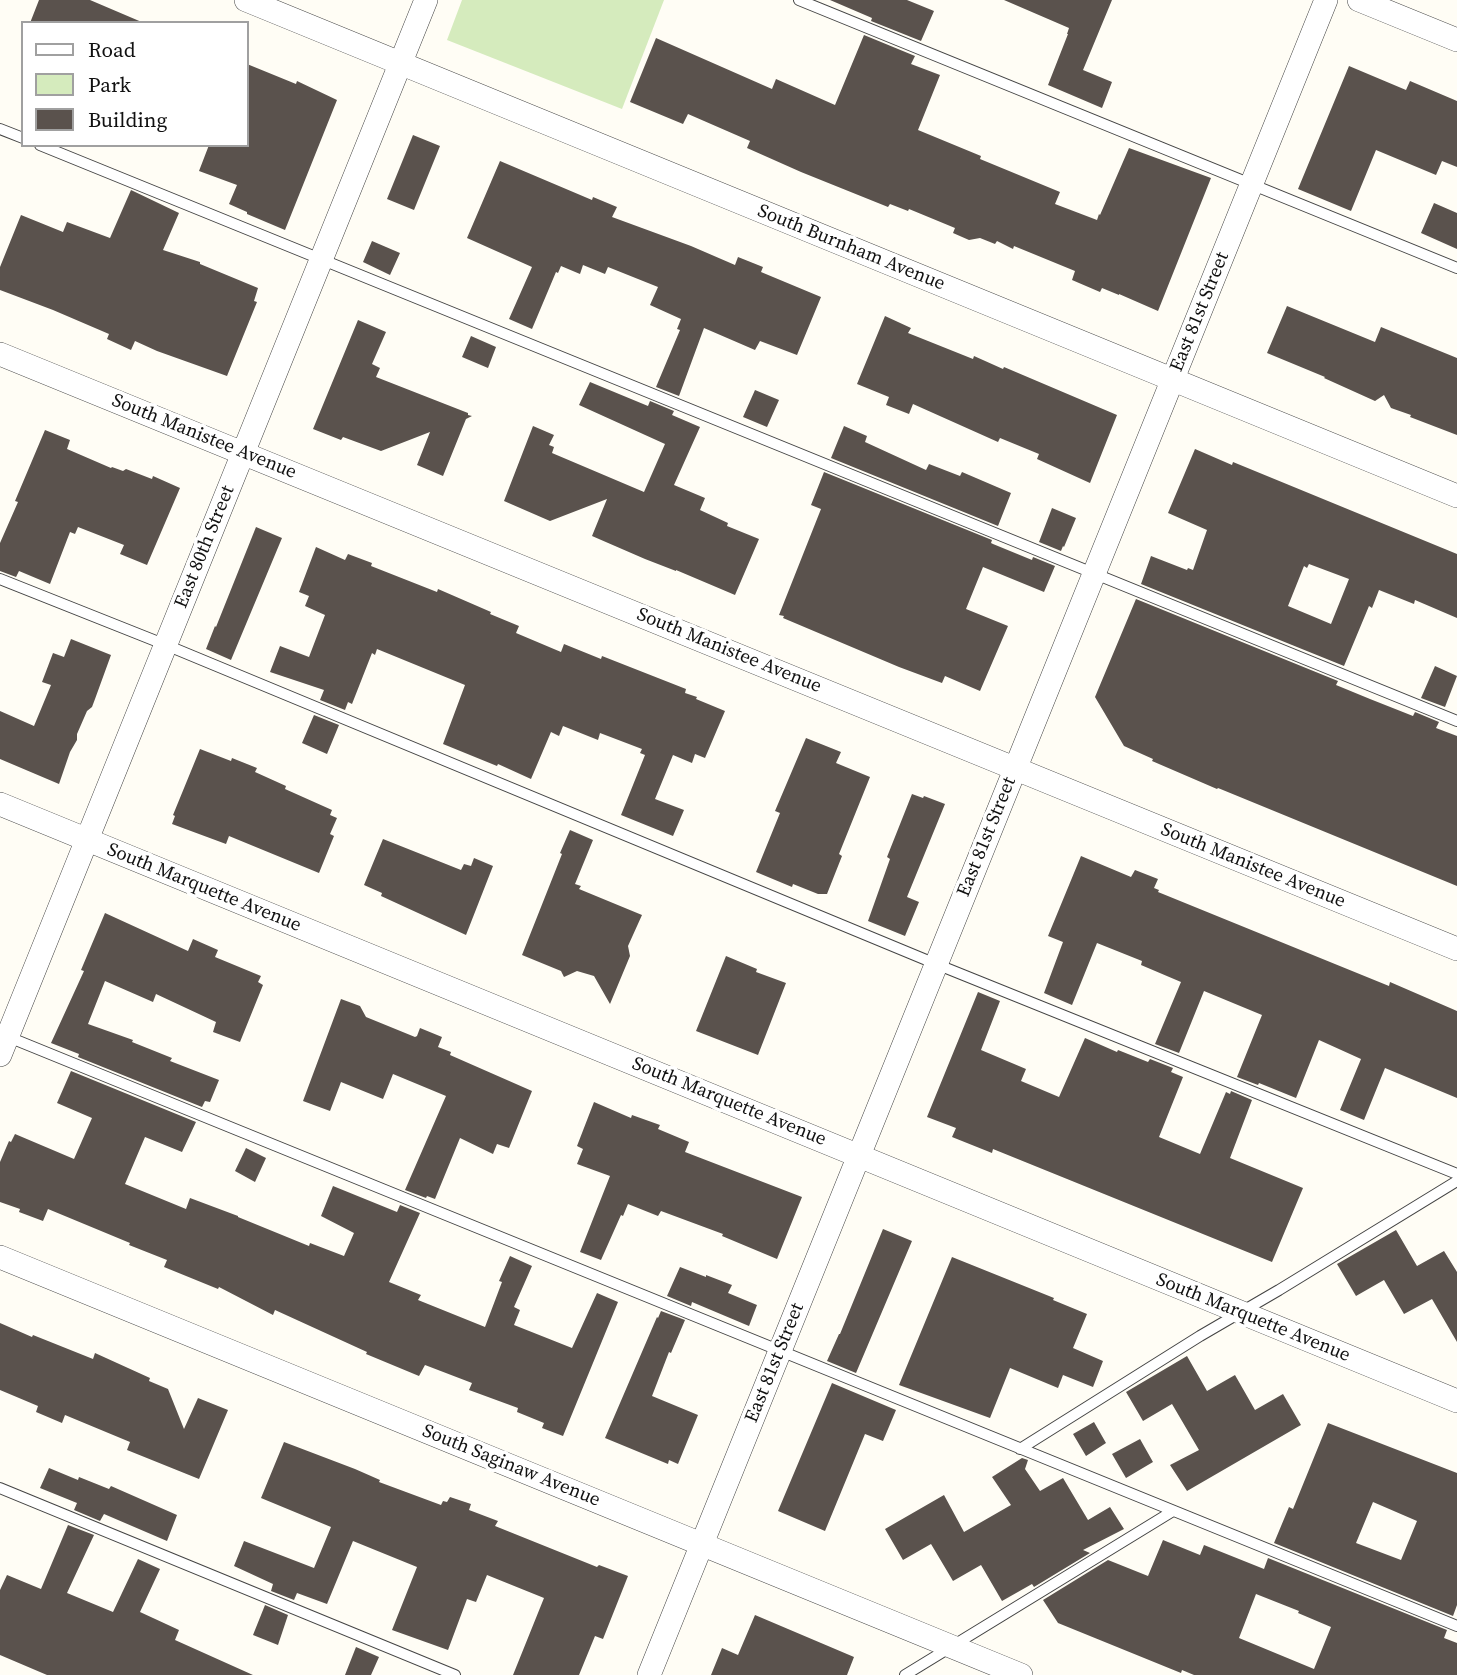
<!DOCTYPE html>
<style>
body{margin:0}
#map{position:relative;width:1457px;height:1675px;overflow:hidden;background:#fffdf5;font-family:"Source Serif 4",serif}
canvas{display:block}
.legend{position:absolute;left:21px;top:21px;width:228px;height:126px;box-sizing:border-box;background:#fff;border:2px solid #a0a0a0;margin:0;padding:9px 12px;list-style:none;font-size:21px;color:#111}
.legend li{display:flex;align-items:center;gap:14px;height:35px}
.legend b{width:35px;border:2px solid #a0a0a0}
</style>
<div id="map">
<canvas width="1457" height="1675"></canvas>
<ul class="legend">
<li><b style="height:9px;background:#fff"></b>Road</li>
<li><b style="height:19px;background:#d5ebbd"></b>Park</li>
<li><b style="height:19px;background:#5a524d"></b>Building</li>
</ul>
</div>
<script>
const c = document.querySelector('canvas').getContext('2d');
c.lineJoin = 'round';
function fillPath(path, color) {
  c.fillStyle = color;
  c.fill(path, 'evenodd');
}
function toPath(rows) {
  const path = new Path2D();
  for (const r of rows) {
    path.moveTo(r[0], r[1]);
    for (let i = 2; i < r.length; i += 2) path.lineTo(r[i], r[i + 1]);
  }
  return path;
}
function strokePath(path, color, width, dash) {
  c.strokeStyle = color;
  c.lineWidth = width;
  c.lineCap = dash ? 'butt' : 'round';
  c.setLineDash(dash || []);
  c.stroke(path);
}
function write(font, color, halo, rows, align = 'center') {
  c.font = font + ' "Source Serif 4",serif';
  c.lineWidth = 7;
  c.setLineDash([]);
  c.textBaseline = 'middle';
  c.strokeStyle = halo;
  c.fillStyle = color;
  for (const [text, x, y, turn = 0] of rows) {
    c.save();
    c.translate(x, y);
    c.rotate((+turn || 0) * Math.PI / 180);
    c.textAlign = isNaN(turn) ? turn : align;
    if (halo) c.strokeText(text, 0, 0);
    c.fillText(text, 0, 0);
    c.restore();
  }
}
const green = toPath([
 [462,0,664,0,622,109,447,40]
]);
const building = toPath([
 [39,0,90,0,144,23,30,23],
 [830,0,907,0,934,11,921,41,871,21,872,18],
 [1004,0,1112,0,1083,70,1112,82,1102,108,1048,85,1068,34,1067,34,1069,28],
 [864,35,915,56,911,64,940,75,918,130,981,156,980,159,1060,192,1055,204,1097,220,1099,214,1100,215,1129,148,1211,178,1158,311,1119,294,1119,295,1102,288,1100,292,1072,280,1075,271,1014,246,1013,249,997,241,995,244,980,238,969,240,953,233,955,228,909,209,908,211,890,204,888,207,801,172,747,148,750,141,688,114,683,124,630,102,656,38,772,89,776,79,835,105],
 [247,64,296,84,297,81,337,100,285,230,247,214,247,212,229,204,237,185,199,171,209,145,247,145],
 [1349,66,1406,90,1410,81,1457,101,1457,167,1442,161,1436,175,1376,150,1351,211,1298,189],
 [413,135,440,146,414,210,387,199],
 [500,161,592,200,593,197,617,207,612,217,691,246,735,265,738,257,763,267,761,272,821,297,797,355,760,341,755,350,704,328,679,396,656,387,680,330,677,329,681,319,650,305,658,287,608,267,605,274,583,265,580,274,561,266,558,273,556,272,532,329,509,319,532,267,467,238],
 [131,190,179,213,163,250,200,262,200,264,258,288,254,301,257,302,227,376,157,351,135,341,131,350,107,339,109,334,53,310,0,290,0,267,21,215,63,232,67,222,110,238],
 [1434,203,1457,213,1457,249,1421,233],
 [372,241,400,253,390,275,363,262],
 [1287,306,1375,342,1381,327,1457,358,1457,435,1410,417,1411,415,1391,408,1384,395,1375,401,1324,378,1325,377,1267,353],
 [885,316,911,328,908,333,973,359,974,356,1003,369,1004,367,1117,415,1090,483,1037,459,1039,454,1000,438,998,442,913,404,909,414,886,405,889,397,857,384],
 [358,320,386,332,372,364,380,368,376,377,468,413,468,415,472,416,466,419,443,476,417,465,430,432,381,451,343,437,341,440,313,429],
 [471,336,496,347,488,368,462,357],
 [590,382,648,406,650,401,674,411,672,415,700,427,674,485,705,498,700,510,728,523,727,526,759,539,735,595,676,570,676,571,645,559,592,536,607,499,550,521,504,501,533,426,554,435,549,445,554,447,552,453,644,492,665,444,579,405],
 [755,390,779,400,767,427,743,417],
 [844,426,867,436,865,442,926,470,929,464,960,476,962,472,1011,493,998,526,831,458],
 [45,430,70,440,67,449,111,468,112,467,123,471,126,469,152,479,153,476,180,488,147,565,120,554,124,545,78,527,75,534,70,532,50,584,19,571,16,577,0,571,0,543,18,502,15,501],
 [1195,449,1232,465,1233,462,1457,554,1457,618,1415,600,1414,604,1379,590,1372,608,1369,606,1344,666,1141,584,1151,556,1187,570,1188,568,1193,570,1207,530,1168,513],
 [1309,564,1349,579,1331,624,1288,606,1304,566,1307,568],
 [824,472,992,540,991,543,993,544,1032,560,1033,557,1055,566,1044,592,983,567,966,609,1008,626,980,691,945,676,942,683,899,667,783,618,784,616,779,615,821,509,811,505],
 [1052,508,1076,518,1064,547,1063,546,1061,551,1039,542],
 [256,527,282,538,231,660,206,649,215,626,216,627],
 [316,547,345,560,348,554,372,563,371,566,437,592,438,589,491,612,490,614,519,626,516,633,561,652,564,644,601,659,602,656,686,689,685,693,697,697,696,699,725,711,705,758,695,754,692,763,673,755,655,799,684,810,673,836,621,815,645,755,640,753,642,749,600,733,598,740,563,726,559,736,551,732,531,779,498,764,497,766,443,744,465,685,377,649,375,655,372,653,352,704,348,702,345,710,320,700,324,690,270,672,280,646,309,657,325,615,305,606,309,596,299,592],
 [1136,599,1338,681,1336,685,1370,699,1413,716,1415,712,1439,722,1436,728,1457,736,1457,886,1218,788,1217,789,1152,761,1153,759,1124,746,1095,697],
 [71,639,111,655,95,699,92,707,87,711,77,734,77,740,70,752,59,784,0,759,0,711,34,726,51,685,42,682,53,653,64,657],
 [1435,666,1457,676,1445,707,1421,698],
 [314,715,339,725,327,754,302,743],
 [806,738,841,752,836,763,870,777,839,854,842,856,827,894,818,894,793,884,792,887,756,872,780,813,775,811],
 [200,749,231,761,232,758,257,768,255,772,286,786,285,789,332,810,330,815,337,818,330,834,334,836,319,873,229,836,226,844,172,824,175,816,173,815],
 [912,794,923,798,924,796,945,804,907,897,919,902,905,936,868,921,890,859,887,857],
 [570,830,593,840,575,884,581,886,579,889,642,915,628,946,630,956,610,1004,594,976,577,971,564,977,561,971,522,955,562,854,560,853],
 [383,839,461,870,464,864,471,866,474,858,493,866,466,935,381,896,382,893,364,885],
 [1081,856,1131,877,1135,870,1158,879,1154,888,1159,890,1158,892,1389,986,1390,982,1457,1011,1457,1098,1385,1068,1364,1120,1340,1110,1361,1059,1319,1040,1296,1098,1259,1083,1258,1085,1237,1077,1262,1015,1204,991,1179,1053,1155,1044,1181,982,1141,965,1142,961,1097,943,1072,1005,1044,993,1063,942,1048,936],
 [105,913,188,951,193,939,218,950,215,957,261,976,258,982,263,985,240,1042,213,1032,216,1022,156,994,153,1002,105,981,88,1024,133,1040,132,1042,172,1058,170,1061,219,1080,210,1102,205,1101,202,1107,78,1057,79,1054,51,1043,84,971,81,970],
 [726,956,757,969,756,972,786,983,758,1055,696,1031],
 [978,992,1000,1001,981,1050,1026,1069,1021,1081,1059,1097,1085,1038,1117,1052,1118,1050,1148,1062,1150,1059,1173,1068,1171,1072,1183,1077,1159,1137,1200,1154,1226,1092,1230,1094,1231,1091,1252,1100,1230,1158,1303,1188,1272,1262,993,1149,992,1153,952,1137,956,1128,927,1117],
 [341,999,360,1006,366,1017,415,1037,417,1036,420,1028,442,1037,438,1047,451,1052,450,1055,532,1091,509,1148,497,1144,493,1154,460,1138,435,1199,427,1196,426,1198,405,1190,446,1096,393,1074,383,1099,341,1082,330,1111,303,1101],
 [71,1071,196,1122,182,1152,145,1137,125,1184,186,1209,190,1198,238,1216,238,1217,309,1246,310,1243,344,1256,354,1233,321,1216,333,1186,397,1212,400,1205,420,1213,389,1282,421,1295,418,1300,485,1327,502,1282,499,1281,510,1256,532,1266,514,1307,520,1310,514,1325,572,1348,597,1293,618,1302,563,1436,542,1428,544,1423,517,1412,518,1408,469,1390,472,1383,425,1365,419,1376,366,1354,367,1352,275,1310,273,1315,219,1287,218,1289,164,1267,167,1260,129,1245,130,1243,48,1209,43,1221,19,1212,20,1209,0,1202,0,1162,9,1141,11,1142,15,1134,74,1159,92,1118,57,1103],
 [594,1102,631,1118,632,1115,660,1125,658,1129,689,1142,685,1152,802,1197,777,1259,722,1236,723,1234,661,1211,658,1216,628,1204,623,1216,621,1215,601,1260,580,1252,610,1176,577,1164,583,1149,577,1146],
 [246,1148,266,1158,255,1182,235,1171],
 [883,1229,912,1241,856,1373,827,1361,839,1334,840,1334],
 [1396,1230,1417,1266,1444,1251,1457,1272,1457,1342,1432,1299,1404,1314,1384,1280,1356,1296,1337,1264],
 [952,1257,1054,1298,1053,1300,1087,1314,1073,1348,1103,1361,1093,1387,1063,1375,1058,1388,1010,1368,990,1418,899,1385],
 [680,1267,706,1277,706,1275,732,1285,728,1293,757,1305,749,1326,692,1302,691,1306,667,1296],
 [661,1311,685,1320,671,1353,669,1352,652,1396,698,1415,678,1464,669,1460,668,1464,605,1438,657,1317,658,1318],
 [0,1323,32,1337,33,1335,93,1359,95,1353,150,1378,149,1381,168,1389,184,1429,198,1398,228,1410,199,1479,127,1450,130,1442,65,1415,62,1423,36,1412,38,1406,0,1390],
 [1187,1356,1207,1391,1235,1375,1255,1410,1283,1394,1301,1425,1187,1491,1170,1465,1199,1450,1172,1404,1143,1421,1126,1392],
 [832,1383,896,1410,883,1441,865,1434,825,1531,778,1511],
 [1094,1422,1106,1443,1086,1456,1073,1434],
 [1328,1423,1457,1473,1457,1605,1453,1616,1274,1543,1289,1507,1293,1509],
 [1373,1502,1417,1521,1401,1560,1356,1543],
 [1140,1439,1153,1462,1126,1478,1112,1454],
 [284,1442,355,1469,380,1480,379,1482,441,1505,443,1501,447,1502,450,1497,471,1504,469,1510,498,1521,495,1526,597,1567,599,1565,628,1576,603,1639,595,1636,579,1675,513,1675,544,1598,487,1575,476,1602,467,1599,448,1650,392,1630,417,1567,353,1541,327,1604,297,1593,294,1600,271,1591,273,1584,234,1566,244,1541,314,1568,331,1527,261,1498],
 [1022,1458,1028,1460,1025,1469,1040,1491,1063,1478,1088,1520,1110,1507,1124,1529,1083,1550,1090,1553,1034,1587,1032,1584,1002,1601,981,1565,953,1581,931,1544,903,1560,885,1529,944,1495,964,1532,1011,1505,992,1477],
 [49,1468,78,1480,79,1477,109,1489,111,1486,177,1515,167,1541,104,1514,100,1521,74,1510,77,1503,40,1488],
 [68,1525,94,1535,67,1593,113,1612,138,1559,160,1569,140,1612,179,1630,175,1640,253,1675,47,1675,0,1655,0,1590,7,1575,41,1589],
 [1163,1540,1200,1555,1204,1545,1264,1569,1268,1558,1447,1630,1444,1638,1457,1643,1457,1675,1194,1675,1182,1670,1181,1673,1058,1623,1043,1600,1108,1560,1148,1576],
 [1256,1594,1299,1611,1298,1613,1331,1627,1314,1669,1239,1638],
 [265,1605,288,1615,278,1645,253,1635],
 [755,1615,854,1657,847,1675,711,1675,722,1648,738,1655],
 [356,1647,379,1657,371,1675,345,1675]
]);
const service = toPath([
 [799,0,1457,268],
 [0,129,23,138],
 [40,145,1457,721],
 [0,579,166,645,936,964,1457,1174],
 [6,1036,1457,1626],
 [1020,1449,1200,1336,1279,1290,1457,1181],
 [0,1488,455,1675],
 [905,1675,1173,1511]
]);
const minor = toPath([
 [246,0,1457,496],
 [1359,0,1457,40],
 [0,354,1457,949],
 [0,804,1457,1401],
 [0,1055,426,0],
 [0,1257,1021,1675],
 [649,1675,1326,0]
]);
const streetNames = [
 ["South Burnham Avenue",851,248,22],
 ["East 81st Street",1200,312,-68],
 ["South Manistee Avenue",204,437,22],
 ["East 80th Street",205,547,-68],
 ["South Manistee Avenue",729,651,22],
 ["East 81st Street",987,837,-68],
 ["South Manistee Avenue",1253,866,22],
 ["South Marquette Avenue",204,888,22],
 ["South Marquette Avenue",729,1102,22],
 ["South Marquette Avenue",1253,1318,22],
 ["East 81st Street",775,1363,-68],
 ["South Saginaw Avenue",511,1466,22]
];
fillPath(green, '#d5ebbd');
fillPath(building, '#5a524d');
strokePath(service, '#444', 12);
strokePath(minor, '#444', 24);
strokePath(service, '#fff', 10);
strokePath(minor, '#fff', 23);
write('19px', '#111', '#fff', streetNames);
</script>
